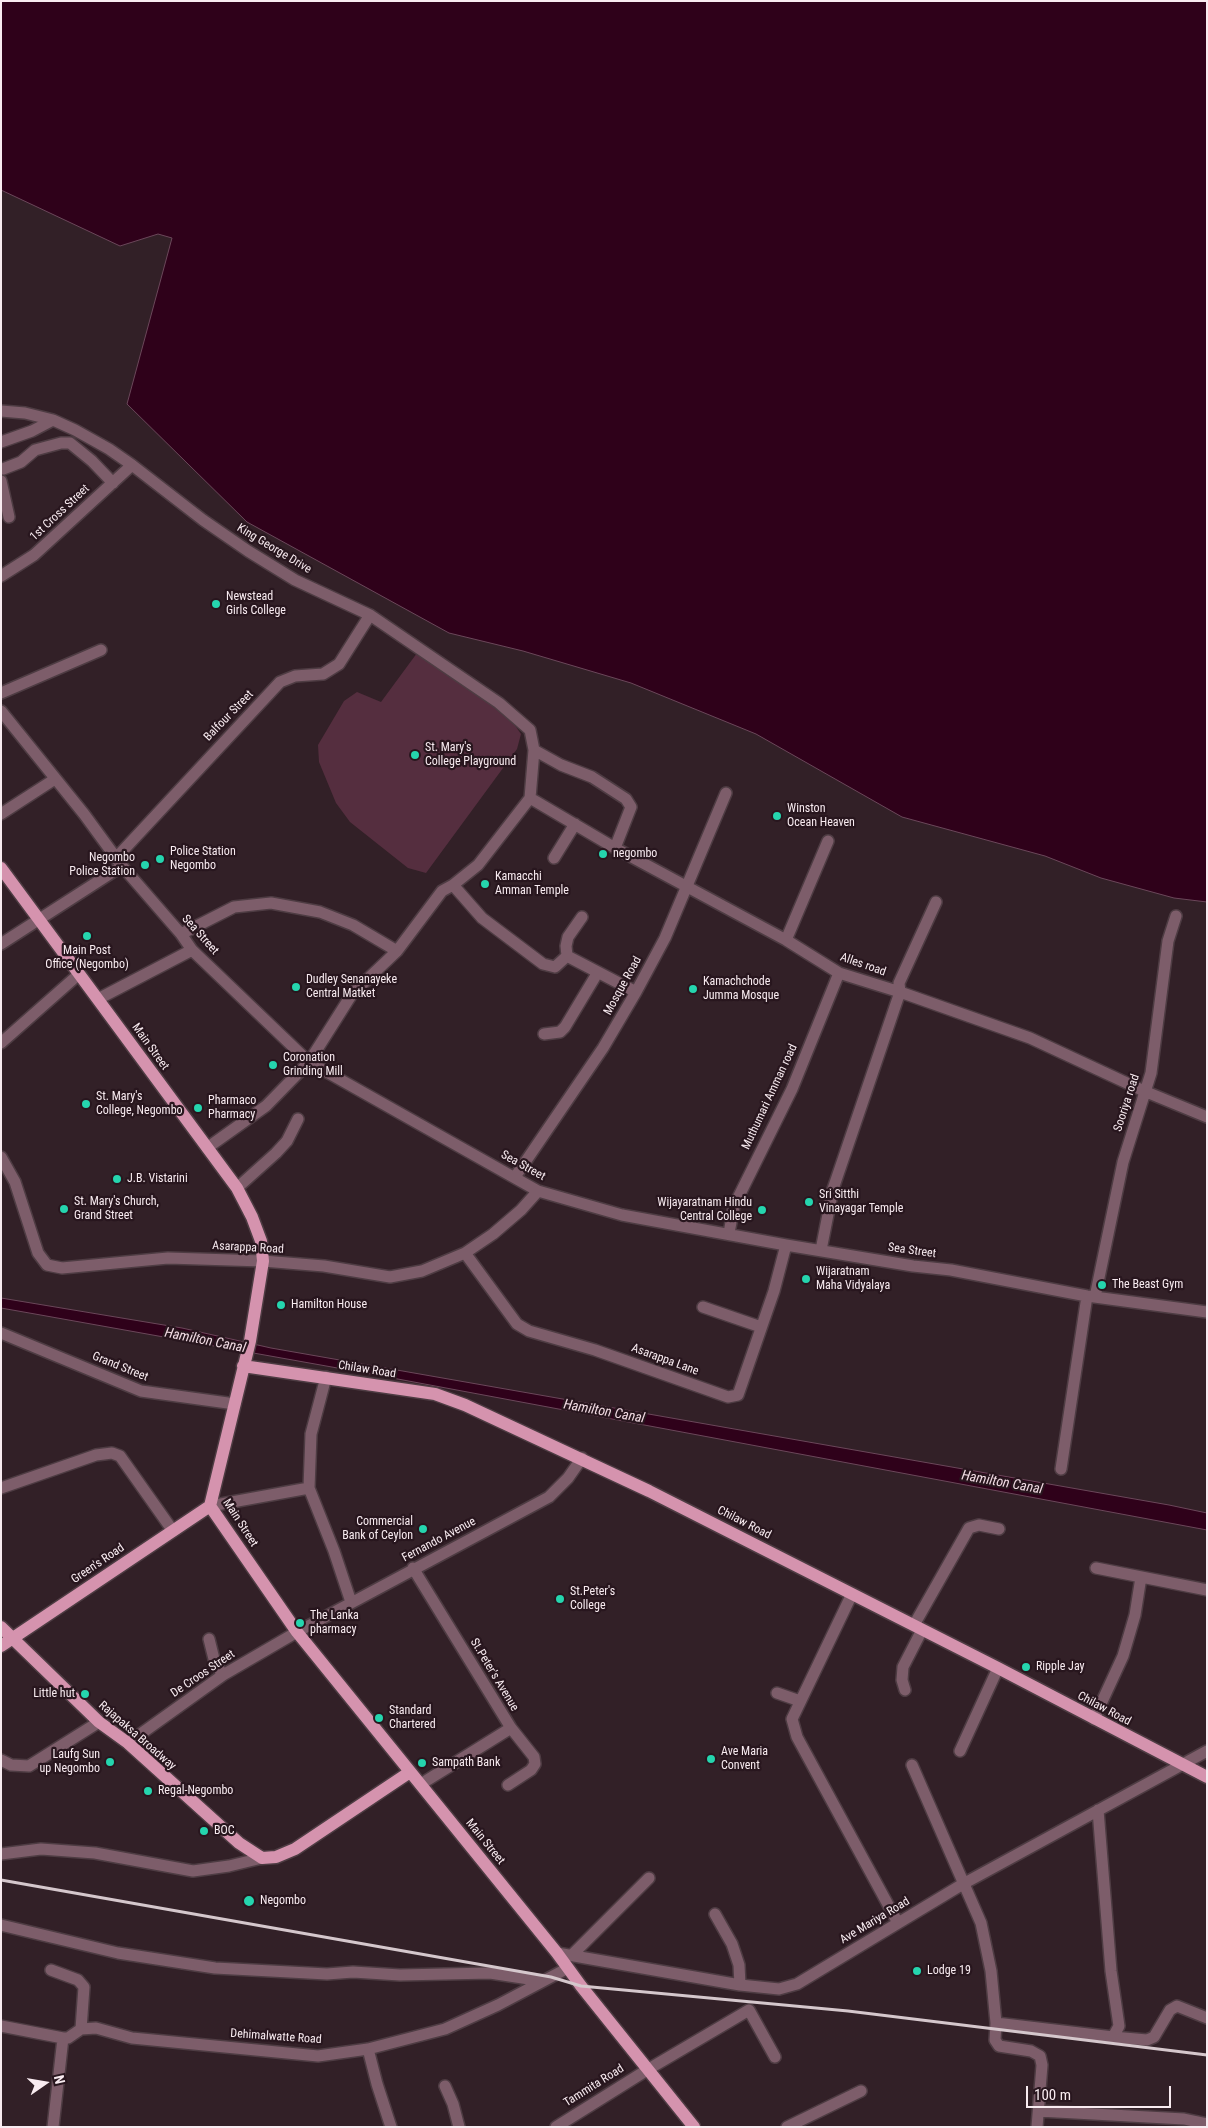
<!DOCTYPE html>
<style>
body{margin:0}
#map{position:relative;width:1208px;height:2128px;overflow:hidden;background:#322027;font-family:"Roboto Condensed",sans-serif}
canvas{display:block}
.frame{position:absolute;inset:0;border:2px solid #f8ebf0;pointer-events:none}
.north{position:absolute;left:20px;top:2058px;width:50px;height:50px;-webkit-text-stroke:4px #28161e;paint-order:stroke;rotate:77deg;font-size:14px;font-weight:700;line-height:20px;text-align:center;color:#f8ebf0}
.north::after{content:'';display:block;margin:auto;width:18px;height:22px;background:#f8ebf0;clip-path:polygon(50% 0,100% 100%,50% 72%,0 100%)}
.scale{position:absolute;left:1026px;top:2086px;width:145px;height:22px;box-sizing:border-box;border:2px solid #f8ebf0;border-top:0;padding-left:6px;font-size:15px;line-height:18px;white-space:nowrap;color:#f8ebf0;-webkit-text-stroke:4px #28161e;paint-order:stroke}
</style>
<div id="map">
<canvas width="1208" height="2128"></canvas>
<div class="frame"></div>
<div class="north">N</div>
<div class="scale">100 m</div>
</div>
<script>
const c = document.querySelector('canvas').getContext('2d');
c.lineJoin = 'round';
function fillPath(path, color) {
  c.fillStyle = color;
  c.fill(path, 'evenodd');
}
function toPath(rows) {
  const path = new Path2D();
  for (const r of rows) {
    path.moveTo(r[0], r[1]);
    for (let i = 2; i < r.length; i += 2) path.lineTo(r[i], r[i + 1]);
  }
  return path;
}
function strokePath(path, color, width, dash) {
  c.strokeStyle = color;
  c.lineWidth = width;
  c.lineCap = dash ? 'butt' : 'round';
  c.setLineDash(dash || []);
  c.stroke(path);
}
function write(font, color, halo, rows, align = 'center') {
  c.font = font + ' "Roboto Condensed",sans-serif';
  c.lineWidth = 4.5;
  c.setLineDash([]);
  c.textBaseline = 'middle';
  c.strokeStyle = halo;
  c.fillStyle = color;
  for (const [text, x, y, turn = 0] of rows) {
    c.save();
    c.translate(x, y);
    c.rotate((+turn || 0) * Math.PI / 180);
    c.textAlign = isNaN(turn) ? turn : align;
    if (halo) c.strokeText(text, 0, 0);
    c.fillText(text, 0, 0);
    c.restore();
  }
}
const green = toPath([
 [420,649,499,703,521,734,517,749,426,873,408,868,350,822,336,803,319,762,318,745,344,701,357,692,381,702]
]);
const water = toPath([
 [1,1,1207,1,1207,902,1174,898,1101,878,1045,856,902,817,756,734,631,683,523,651,449,633,247,522,127,404,172,238,158,234,120,246,1,190,1,1],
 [1,1298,182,1328,271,1348,1169,1505,1207,1513,1207,1530,371,1374,35,1314,1,1308,1,1298]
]);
const minor = toPath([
 [1,411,25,413,53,420],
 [1,442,32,431,53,420,75,430,109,449,132,465,203,520,248,551,295,580,370,615,499,703,530,730,534,750,530,798,478,865,453,885,442,891,397,951,352,994,309,1062,266,1106,207,1148],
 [3,469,21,462,35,450,61,443,70,443,92,461,113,483],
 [1,481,9,517],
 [1,576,34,555,132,465],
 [1,693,101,650],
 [1,711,84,814,122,866,181,934,192,950,309,1062,538,1191,622,1215,786,1245,913,1266,951,1270,1087,1296,1207,1312],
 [534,750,561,765,592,777,626,799,631,807,615,848],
 [530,798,615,848,786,940,839,973,900,992,1030,1038,1144,1091,1207,1117],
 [1,814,55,779],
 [116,858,280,682,295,676,323,674,339,664,370,615],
 [554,858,575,824],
 [453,885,482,918,543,964,555,967,567,956,636,992],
 [181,934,234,907,271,903,320,912,353,925,397,951],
 [786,940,828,841],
 [1,944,122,866],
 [567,956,566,946,568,937,582,917],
 [98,999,192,950],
 [544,1034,560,1032,565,1027,598,972],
 [1,1043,79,974],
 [1,1157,15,1182,38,1253,47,1265,62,1268,168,1258,263,1261,324,1266,390,1277,422,1271,465,1253,493,1234,521,1210,538,1191],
 [515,1177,603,1048,636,992,665,938,726,793],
 [237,1188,276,1153,287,1141,298,1119],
 [729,1233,734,1206,792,1089,839,973],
 [821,1250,833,1189,900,992,899,983,936,902],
 [465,1253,517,1324,529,1331,595,1350,728,1397,738,1395,774,1291,786,1245],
 [1095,1297,1123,1162,1151,1073,1168,941,1176,916],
 [703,1307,761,1327],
 [1,1333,141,1391,235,1404],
 [326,1377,311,1434,309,1488,334,1551,351,1602],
 [1061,1469,1087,1296],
 [1,1488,96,1455,112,1453,120,1456,173,1531],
 [210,1506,309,1488],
 [413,1568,511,1728,534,1757,535,1764,531,1770,508,1785],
 [1096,1568,1207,1590],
 [852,1594,792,1719,797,1737,898,1923],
 [914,1625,969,1528,979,1525,999,1529],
 [209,1639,215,1663,223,1675],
 [905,1690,902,1680,903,1667,922,1630],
 [777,1693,800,1701],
 [1094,1719,1123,1656,1135,1615,1141,1577],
 [128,1743,223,1675,297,1632,549,1497,568,1478,582,1458],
 [960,1751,998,1668],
 [1,1760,11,1765,29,1766,99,1722],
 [912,1765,981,1923,991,1971,996,2023,995,2040,999,2046,1031,2051,1040,2056,1042,2065,1037,2127],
 [421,1784,511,1728],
 [1,1854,41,1849,95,1853,193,1871,229,1866,262,1858],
 [715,1914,732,1944,739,1965,740,1985],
 [1,1925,118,1953,215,1968,327,1974,353,1972,400,1975,490,1973,542,1981],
 [557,1953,740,1985,779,1989,797,1984,963,1884,1207,1751],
 [573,1954,649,1878],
 [51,1970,78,1980,84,1987,81,2029],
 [996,2023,1113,2037,1119,2026,1111,1971,1098,1810],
 [1,2026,63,2038,68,2038,81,2029,96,2028,132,2038,318,2056,368,2049,445,2029,498,2005,568,1968],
 [1113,2037,1147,2040,1154,2037,1170,2010,1177,2006,1207,2018],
 [368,2049,377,2084,391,2127],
 [445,2086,453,2104,459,2127],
 [1039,2111,1184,2119,1207,2124],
 [53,2127,63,2038],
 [556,2127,647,2070,749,2010,775,2057],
 [787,2127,861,2091]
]);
const major = toPath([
 [1,868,237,1188,252,1217,261,1241,263,1261,250,1341,210,1506,297,1632,557,1953,581,1986,694,2127],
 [243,1366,435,1394,465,1405,649,1491,998,1668,1207,1777],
 [1,1627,99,1722,128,1743,239,1843,262,1858,276,1857,295,1849,410,1772],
 [1,1646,210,1506]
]);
const rail = toPath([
 [1,1880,551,1977,581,1986,848,2011,1207,2055]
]);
const markers = [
 [216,604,5,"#25d5ae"],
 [415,755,5,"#25d5ae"],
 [777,816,5,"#25d5ae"],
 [603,854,5,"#25d5ae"],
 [160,859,5,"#25d5ae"],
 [145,865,5,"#25d5ae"],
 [485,884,5,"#25d5ae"],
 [87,936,5,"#25d5ae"],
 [296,987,5,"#25d5ae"],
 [693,989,5,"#25d5ae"],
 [273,1065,5,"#25d5ae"],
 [86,1104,5,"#25d5ae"],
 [198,1108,5,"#25d5ae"],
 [117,1179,5,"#25d5ae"],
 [809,1202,5,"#25d5ae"],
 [64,1209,5,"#25d5ae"],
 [762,1210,5,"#25d5ae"],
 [806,1279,5,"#25d5ae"],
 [1102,1285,5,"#25d5ae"],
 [281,1305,5,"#25d5ae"],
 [423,1529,5,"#25d5ae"],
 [560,1599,5,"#25d5ae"],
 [300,1623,5,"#25d5ae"],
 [1026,1667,5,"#25d5ae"],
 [85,1694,5,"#25d5ae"],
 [379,1718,5,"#25d5ae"],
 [711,1759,5,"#25d5ae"],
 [110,1762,5,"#25d5ae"],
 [422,1763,5,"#25d5ae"],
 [148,1791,5,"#25d5ae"],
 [204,1831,5,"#25d5ae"],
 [249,1901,6,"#25d5ae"],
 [917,1971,5,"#25d5ae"]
];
const streetNames = [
 ["1st Cross Street",60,513,-43],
 ["King George Drive",274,549,31],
 ["Balfour Street",229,716,-46],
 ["Sea Street",200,935,48],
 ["Alles road",863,965,19],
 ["Mosque Road",623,986,-61],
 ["Main Street",150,1047,54],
 ["Muthumari Amman road",770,1097,-65],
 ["Sooriya road",1127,1103,-72],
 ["Sea Street",523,1166,29],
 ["Asarappa Road",248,1248,3],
 ["Sea Street",912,1251,8],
 ["Asarappa Lane",665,1360,20],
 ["Grand Street",120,1367,22],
 ["Chilaw Road",367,1370,9],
 ["Main Street",240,1523,57],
 ["Chilaw Road",744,1523,27],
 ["Fernando Avenue",439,1540,-28],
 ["Green's Road",98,1564,-34],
 ["De Croos Street",203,1674,-34],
 ["St.Peter's Avenue",494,1675,59],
 ["Chilaw Road",1104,1709,28],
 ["Rajapaksa Broadway",137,1736,41],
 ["Main Street",485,1842,51],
 ["Ave Mariya Road",875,1921,-31],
 ["Dehimalwatte Road",276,2037,4],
 ["Tammita Road",594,2086,-32]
];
const poiNames = [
 ["Newstead",226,597],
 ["Girls College",226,611],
 ["St. Mary's",425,748],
 ["College Playground",425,762],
 ["Winston",787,809],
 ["Ocean Heaven",787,823],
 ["Police Station",170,852],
 ["Negombo",170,866],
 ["negombo",613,854],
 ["Negombo",135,858,"right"],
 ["Police Station",135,872,"right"],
 ["Kamacchi",495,877],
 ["Amman Temple",495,891],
 ["Main Post",87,951,"center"],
 ["Office (Negombo)",87,965,"center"],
 ["Dudley Senanayeke",306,980],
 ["Central Matket",306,994],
 ["Kamachchode",703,982],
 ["Jumma Mosque",703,996],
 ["Coronation",283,1058],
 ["Grinding Mill",283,1072],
 ["St. Mary's",96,1097],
 ["College, Negombo",96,1111],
 ["Pharmaco",208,1101],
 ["Pharmacy",208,1115],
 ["J.B. Vistarini",127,1179],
 ["Sri Sitthi",819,1195],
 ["Vinayagar Temple",819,1209],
 ["St. Mary's Church,",74,1202],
 ["Grand Street",74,1216],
 ["Wijayaratnam Hindu",752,1203,"right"],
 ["Central College",752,1217,"right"],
 ["Wijaratnam",816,1272],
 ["Maha Vidyalaya",816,1286],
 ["The Beast Gym",1112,1285],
 ["Hamilton House",291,1305],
 ["Commercial",413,1522,"right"],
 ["Bank of Ceylon",413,1536,"right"],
 ["St.Peter's",570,1592],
 ["College",570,1606],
 ["The Lanka",310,1616],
 ["pharmacy",310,1630],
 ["Ripple Jay",1036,1667],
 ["Little hut",75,1694,"right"],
 ["Standard",389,1711],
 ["Chartered",389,1725],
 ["Ave Maria",721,1752],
 ["Convent",721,1766],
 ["Laufg Sun",100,1755,"right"],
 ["up Negombo",100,1769,"right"],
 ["Sampath Bank",432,1763],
 ["Regal-Negombo",158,1791],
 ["BOC",214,1831],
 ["Negombo",260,1901],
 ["Lodge 19",927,1971]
];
const waterNames = [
 ["Hamilton Canal",205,1341,11],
 ["Hamilton Canal",604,1412,10],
 ["Hamilton Canal",1002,1483,10]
];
fillPath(green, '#552e3f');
fillPath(water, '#2f011a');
strokePath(water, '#6b475a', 1);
strokePath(minor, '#4e3c43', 14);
strokePath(major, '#4e3c43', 15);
strokePath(minor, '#7d5d6a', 11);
strokePath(major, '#d593ae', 12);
strokePath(rail, '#d5c7cc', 3);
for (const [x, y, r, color] of markers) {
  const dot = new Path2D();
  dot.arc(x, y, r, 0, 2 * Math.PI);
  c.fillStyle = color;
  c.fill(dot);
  strokePath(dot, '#28161e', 2);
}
write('12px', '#f8ebf0', '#28161e', streetNames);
write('12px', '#f8ebf0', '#28161e', poiNames, 'left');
write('italic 14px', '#f2dce4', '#28161e', waterNames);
</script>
